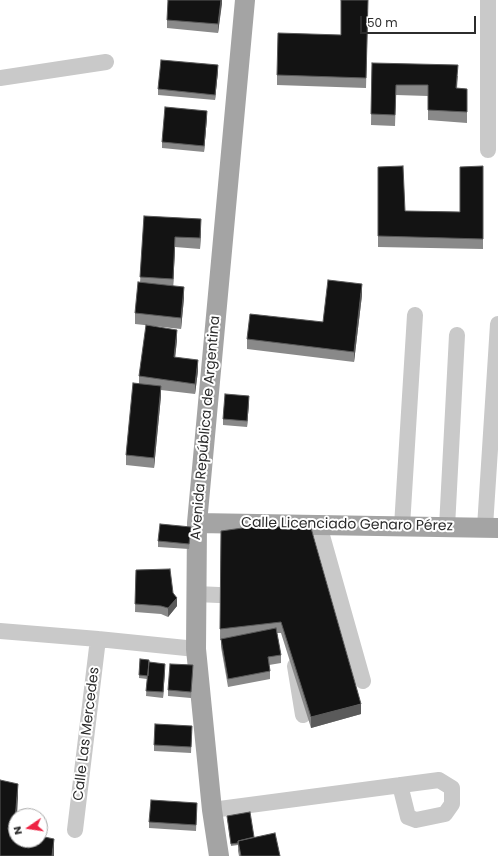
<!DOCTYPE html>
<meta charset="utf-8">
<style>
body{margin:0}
#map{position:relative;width:498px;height:856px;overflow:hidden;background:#fff;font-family:Poppins,sans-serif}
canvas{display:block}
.north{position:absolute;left:8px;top:808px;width:40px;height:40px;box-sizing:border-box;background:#fff;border:1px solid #ababab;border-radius:50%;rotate:257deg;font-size:11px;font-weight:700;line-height:16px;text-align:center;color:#2c2c2c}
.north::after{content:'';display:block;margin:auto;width:14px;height:18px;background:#ee2343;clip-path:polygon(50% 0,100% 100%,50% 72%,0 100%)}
.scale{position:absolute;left:360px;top:16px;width:116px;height:18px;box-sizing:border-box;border:2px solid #2c2c2c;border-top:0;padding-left:5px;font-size:12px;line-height:14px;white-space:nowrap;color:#2c2c2c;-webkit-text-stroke:3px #fff;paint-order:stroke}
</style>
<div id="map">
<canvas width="498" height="856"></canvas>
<div class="north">N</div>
<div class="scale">50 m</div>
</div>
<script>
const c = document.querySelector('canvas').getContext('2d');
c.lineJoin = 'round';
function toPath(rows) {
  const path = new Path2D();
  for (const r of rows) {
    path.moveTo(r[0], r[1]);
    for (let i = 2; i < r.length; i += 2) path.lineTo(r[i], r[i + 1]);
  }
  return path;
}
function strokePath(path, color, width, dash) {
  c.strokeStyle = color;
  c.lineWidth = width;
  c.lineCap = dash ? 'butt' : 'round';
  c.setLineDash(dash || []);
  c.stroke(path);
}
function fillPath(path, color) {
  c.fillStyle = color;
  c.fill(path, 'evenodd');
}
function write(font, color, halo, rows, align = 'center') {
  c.font = font + ' Poppins,sans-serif';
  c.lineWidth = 4;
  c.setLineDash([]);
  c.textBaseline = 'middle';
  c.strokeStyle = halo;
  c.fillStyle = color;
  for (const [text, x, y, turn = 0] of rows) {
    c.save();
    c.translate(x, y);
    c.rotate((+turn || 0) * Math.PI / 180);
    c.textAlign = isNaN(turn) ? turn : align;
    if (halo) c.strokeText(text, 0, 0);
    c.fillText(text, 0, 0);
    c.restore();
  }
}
const minor = toPath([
 [0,78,106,62],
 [488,150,488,0],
 [319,525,363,681],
 [402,526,415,315],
 [447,527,457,335],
 [485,527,498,324],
 [196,594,241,596],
 [0,631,98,639,196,649],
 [295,666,303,715],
 [212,810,439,780,452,788,452,804,445,814,416,820,408,817,400,785],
 [75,830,98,639]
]);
const major = toPath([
 [197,523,498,528],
 [219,856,212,810,196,649,197,523,245,0]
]);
const wall = toPath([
 [222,0,218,33,167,28,167,20],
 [368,11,366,88,277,85,277,75,341,35],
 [372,63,458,76,457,88,467,89,467,123,428,120,428,96,396,95,395,126,371,125],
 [218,71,215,100,158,95,158,89],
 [207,117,204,152,162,148,162,142],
 [483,166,483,249,378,247,378,167,405,211,460,212],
 [144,216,201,230,200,249,175,247,173,286,184,298,181,329,135,324,135,313,140,283],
 [362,295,354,362,247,349,247,339,323,322],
 [177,340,175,357,198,371,195,394,161,390,161,396,154,468,126,465,126,455,139,384,139,376],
 [249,402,247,427,223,425,223,419],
 [221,531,361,714,311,728,281,633,277,633,281,655,281,663,269,665,270,671,270,679,228,687,221,647,221,640,220,640],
 [191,533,189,549,158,547,158,541],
 [136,570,173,593,177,606,168,617,161,614,135,612],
 [140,659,149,662,165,669,163,698,146,696,147,679,139,678],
 [193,671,191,698,168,696,168,690],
 [192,732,191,753,154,751,154,745],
 [197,809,196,831,149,828,149,822],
 [227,816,254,837,280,856,239,856,238,851,238,845,231,846]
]);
const shadedWall = toPath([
 [221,0,222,0,222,4,218,33,218,24],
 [218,65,218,71,215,100,215,95],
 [207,111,207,117,204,152,204,146],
 [201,219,201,230,200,249,200,238],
 [175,237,175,247,173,289,173,279],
 [362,284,362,295,354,362,354,352],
 [184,287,184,298,181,329,181,318],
 [177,330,177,340,174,368,174,357],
 [198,360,198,371,195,394,195,384],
 [161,386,161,396,154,468,154,458],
 [249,396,249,402,247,427,247,421],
 [177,598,177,606,168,617,168,608],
 [165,664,165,669,163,698,163,692],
 [361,704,361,714,311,728,311,717],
 [18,784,18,798,17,816,16,816,14,846,14,832],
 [54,839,54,856,52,856]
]);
const building = toPath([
 [168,0,221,0,218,24,167,20,168,0],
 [341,0,368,0,366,78,277,75,278,33,341,35,341,0],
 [161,60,218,65,215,95,158,89,161,60],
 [372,63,458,65,456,88,467,89,467,112,428,110,428,85,396,85,395,115,371,114,372,63],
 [165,107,207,111,204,146,162,142,165,107],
 [403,166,405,211,460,212,460,167,483,166,483,239,378,236,378,167,403,166],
 [144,216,201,219,200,238,175,237,173,279,140,277,144,216],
 [328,280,362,284,354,352,247,339,250,314,323,322,328,280],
 [138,282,184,287,181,318,135,313,138,282],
 [146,325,177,330,174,357,198,360,195,384,139,376,146,325],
 [133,383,161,386,154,458,126,455,133,383],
 [225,394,249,396,247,421,223,419,225,394],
 [160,524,191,527,189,544,158,541,160,524],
 [257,526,311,528,361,704,311,717,281,622,220,629,221,531,257,526],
 [170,569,173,593,177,598,168,608,161,606,135,604,136,570,170,569],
 [276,628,281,655,268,657,270,671,228,679,221,639,276,628],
 [140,659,149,660,148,676,139,675,140,659],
 [149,662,165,664,163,692,146,691,149,662],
 [170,664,193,665,191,692,168,690,170,664],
 [155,724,192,726,191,747,154,745,155,724],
 [0,780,18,784,14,832,16,832,16,840,40,840,40,836,54,839,52,856,0,856,0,780],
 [151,800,197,803,196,825,149,822,151,800],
 [250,812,254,837,238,841,238,843,231,844,227,816,250,812],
 [275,833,280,856,241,856,238,841,275,833]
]);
const streetNames = [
 ["Avenida República de Argentina",206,428,-85],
 ["Calle Licenciado Genaro Pérez",347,525,1],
 ["Calle Las Mercedes",87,734,-83]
];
strokePath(minor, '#c9c9c9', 16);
strokePath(major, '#a4a4a4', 20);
fillPath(wall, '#898989');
fillPath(shadedWall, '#5a5a5a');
fillPath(building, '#131313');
strokePath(building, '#5a5a5a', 1);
write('14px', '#2c2c2c', '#fff', streetNames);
</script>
